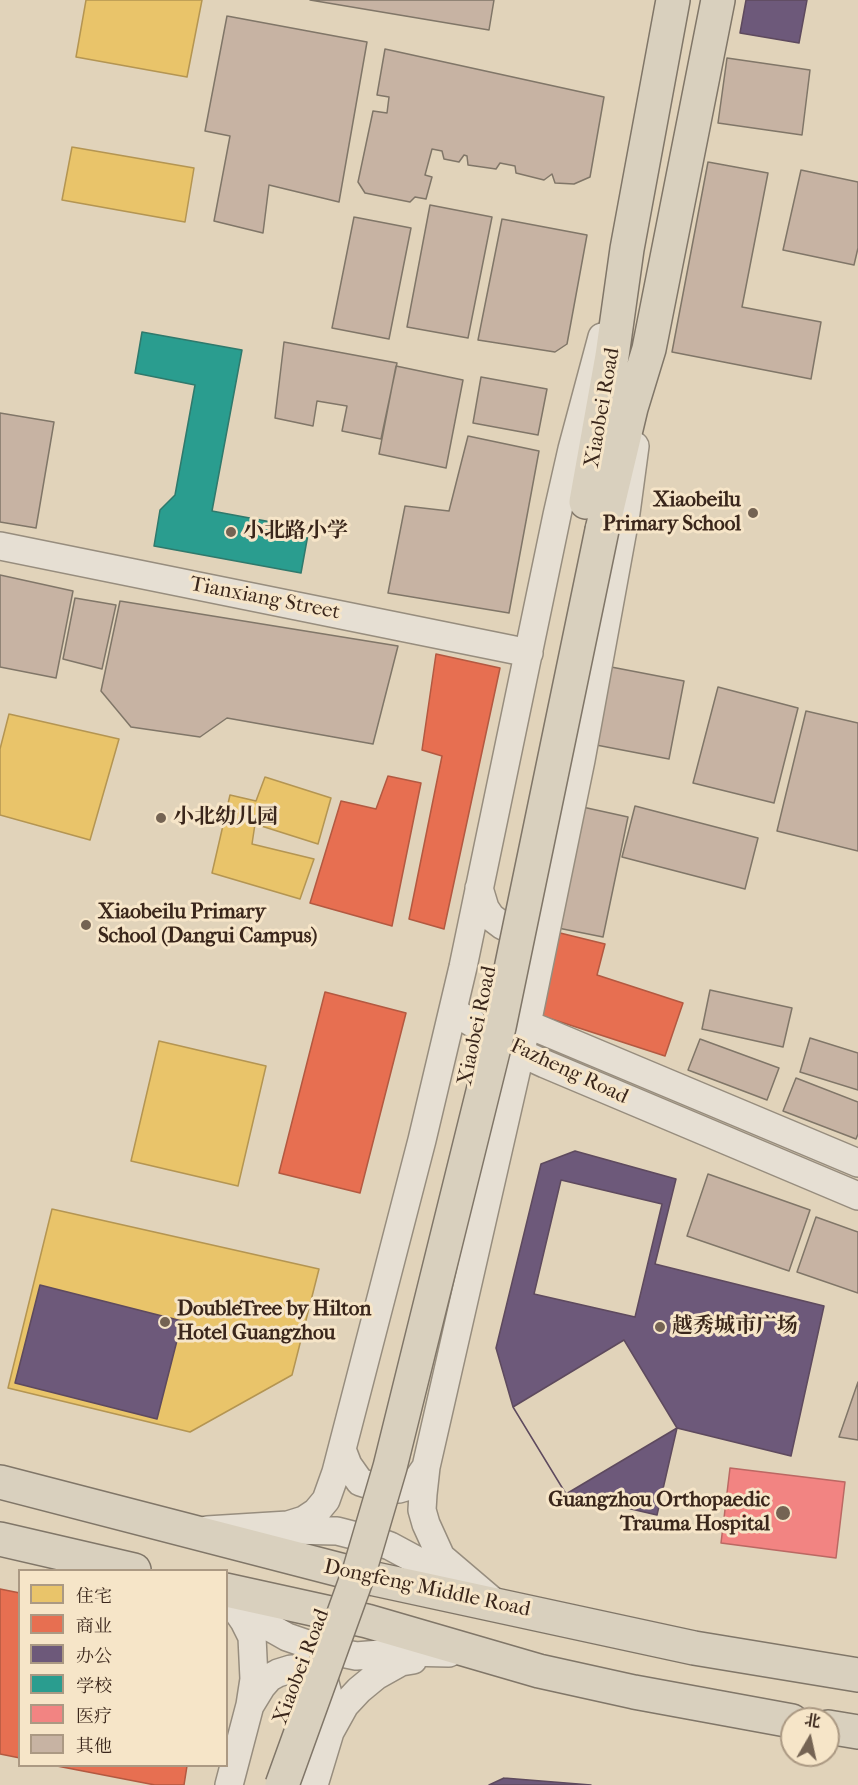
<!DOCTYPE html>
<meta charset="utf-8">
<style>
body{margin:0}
#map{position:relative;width:858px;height:1785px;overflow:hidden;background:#e1d3ba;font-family:"IM FELL French Canon","Noto Serif SC",serif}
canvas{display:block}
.legend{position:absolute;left:18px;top:1569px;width:210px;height:198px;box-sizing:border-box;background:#f6e5c8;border:2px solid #ab9983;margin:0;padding:8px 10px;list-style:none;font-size:18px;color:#3a261b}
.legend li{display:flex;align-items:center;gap:12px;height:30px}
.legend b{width:30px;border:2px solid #ab9983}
.north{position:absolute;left:780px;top:1707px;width:60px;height:60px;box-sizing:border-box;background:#f6e5c8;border:2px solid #ab9983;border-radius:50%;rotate:9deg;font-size:16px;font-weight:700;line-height:24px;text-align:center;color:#3a261b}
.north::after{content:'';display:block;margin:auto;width:21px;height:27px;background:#746353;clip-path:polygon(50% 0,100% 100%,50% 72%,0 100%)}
</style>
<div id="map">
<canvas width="858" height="1785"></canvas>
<ul class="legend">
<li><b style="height:16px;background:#e9c46a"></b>住宅</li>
<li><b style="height:16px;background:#e76f51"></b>商业</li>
<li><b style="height:16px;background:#6d597a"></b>办公</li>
<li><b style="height:16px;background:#2a9d8f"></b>学校</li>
<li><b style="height:16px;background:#f28482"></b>医疗</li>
<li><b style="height:16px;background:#c7b3a3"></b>其他</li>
</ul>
<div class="north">北</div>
</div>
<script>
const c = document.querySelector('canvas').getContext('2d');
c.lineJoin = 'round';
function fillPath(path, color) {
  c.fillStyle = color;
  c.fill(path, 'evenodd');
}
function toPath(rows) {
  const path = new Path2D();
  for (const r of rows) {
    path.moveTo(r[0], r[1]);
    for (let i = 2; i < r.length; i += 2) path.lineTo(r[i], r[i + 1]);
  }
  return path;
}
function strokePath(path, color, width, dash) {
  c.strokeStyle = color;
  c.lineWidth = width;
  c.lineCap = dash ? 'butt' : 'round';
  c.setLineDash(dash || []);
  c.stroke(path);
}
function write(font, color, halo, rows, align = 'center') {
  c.font = font + ' "IM FELL French Canon","Noto Serif SC",serif';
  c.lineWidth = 6;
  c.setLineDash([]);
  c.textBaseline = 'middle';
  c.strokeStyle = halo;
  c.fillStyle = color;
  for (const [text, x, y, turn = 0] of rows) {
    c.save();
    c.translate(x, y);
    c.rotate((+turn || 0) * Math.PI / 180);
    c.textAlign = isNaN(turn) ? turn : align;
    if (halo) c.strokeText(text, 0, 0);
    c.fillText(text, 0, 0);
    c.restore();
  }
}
const homes = toPath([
 [86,0,202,0,187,77,76,57,86,0],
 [72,147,194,168,185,222,62,200,72,147],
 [9,714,119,739,90,840,0,815,0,749,9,714],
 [265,777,331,798,318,844,255,824,252,844,314,859,300,899,212,873,230,795,256,801,265,777],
 [159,1041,266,1066,238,1186,131,1161,159,1041],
 [52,1209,319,1269,292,1375,190,1432,8,1388,52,1209]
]);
const shops = toPath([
 [436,654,500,668,444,929,409,919,442,756,422,750,436,654],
 [388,776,421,783,392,926,310,903,341,801,376,809,388,776],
 [552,931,605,944,597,975,683,1003,665,1056,533,1013,552,931],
 [325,992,406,1013,360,1193,279,1173,325,992],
 [0,1589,20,1593,20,1758,0,1754,0,1589],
 [57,1766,187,1766,184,1785,155,1785,57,1766]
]);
const offices = toPath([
 [746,0,807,0,799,43,740,33,746,0],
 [575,1151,676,1179,655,1264,824,1306,791,1456,677,1428,657,1515,566,1494,513,1407,496,1348,541,1164,575,1151],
 [561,1180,662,1204,635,1317,534,1294,561,1180],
 [40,1285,182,1321,157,1419,15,1383,40,1285],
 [624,1340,677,1428,566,1494,513,1407,624,1340],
 [504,1778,591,1785,489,1785,504,1778]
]);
const schools = toPath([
 [142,332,242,350,212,511,309,529,301,573,154,546,160,510,175,495,195,385,135,373,142,332]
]);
const health = toPath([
 [730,1468,845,1482,836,1558,721,1543,730,1468]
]);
const building = toPath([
 [310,0,494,0,489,30,310,0],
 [227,16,367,42,339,202,269,185,263,233,214,221,230,136,205,131,227,16],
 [385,49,604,97,590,177,574,184,555,183,552,174,544,180,516,173,515,166,500,163,496,169,468,165,467,156,464,155,459,162,444,159,442,151,432,149,425,175,432,177,426,199,415,197,410,202,365,193,358,182,373,111,387,113,389,97,377,95,385,49],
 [727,58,810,70,802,135,718,123,727,58],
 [708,162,768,173,742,307,821,322,811,379,672,352,708,162],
 [801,170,858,182,858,248,854,265,783,250,801,170],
 [430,205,492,217,468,338,407,327,430,205],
 [354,217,411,228,389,339,332,328,354,217],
 [502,219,587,235,567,344,555,352,478,340,502,219],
 [284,342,397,363,381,439,342,431,347,406,317,401,313,426,275,418,284,342],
 [396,366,463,380,446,468,379,454,396,366],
 [481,377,547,389,538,435,473,423,481,377],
 [0,413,54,422,36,528,0,522,0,413],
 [468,436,539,451,509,613,388,593,405,506,449,511,468,436],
 [0,575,73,591,56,678,0,667,0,575],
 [75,598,116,605,102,669,63,659,75,598],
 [120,601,398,646,373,744,227,718,200,737,131,727,101,691,120,601],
 [606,666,684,681,669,759,591,744,606,666],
 [718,687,798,708,774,803,693,783,718,687],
 [806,711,858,723,858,851,777,831,806,711],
 [578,806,628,817,603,937,553,927,578,806],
 [635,806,758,838,745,889,622,857,635,806],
 [710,990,792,1008,783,1047,702,1029,710,990],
 [810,1038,858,1053,858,1090,800,1072,810,1038],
 [700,1039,779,1068,767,1100,688,1070,700,1039],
 [796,1078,858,1102,858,1134,856,1139,783,1111,796,1078],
 [708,1174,810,1210,789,1271,687,1236,708,1174],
 [816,1217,858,1232,858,1293,797,1272,816,1217],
 [858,1382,858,1440,839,1437,858,1382]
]);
const minor = toPath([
 [0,546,529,653],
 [479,888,485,908,491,917,503,926,529,925,537,920],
 [453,1011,521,1053,545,1064,858,1196],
 [510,1021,527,1024,858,1163],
 [343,1452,348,1465,360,1482,382,1489,399,1489,409,1486,417,1480,426,1467],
 [207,1530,288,1525,304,1520,316,1512,326,1500,336,1472,422,1140,463,967,557,515,572,449,602,337],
 [285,1530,337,1531,376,1541,390,1546,455,1581],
 [226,1594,264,1624,287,1637,322,1649,356,1656,405,1652,449,1653],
 [495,1603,441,1557,426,1524,422,1510,423,1494,426,1467,527,1024,581,760,626,513,635,446],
 [251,1704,262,1686,269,1678,278,1673,291,1669,306,1671,317,1676,325,1683,328,1694],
 [229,1785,250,1705,254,1679,252,1637,244,1621,233,1605],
 [314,1785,330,1732,345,1705,359,1690,376,1676,401,1662,413,1660]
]);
const major = toPath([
 [586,502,612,356,627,249,673,0],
 [602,530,631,408,649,349,718,0]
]);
const highway = toPath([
 [0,1482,375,1579,694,1648,858,1675],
 [0,1539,134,1570],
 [226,1590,367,1621,539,1671,634,1692,792,1721],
 [828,1727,858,1732]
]);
const majorBridge = toPath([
 [282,1785,360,1569,390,1467,499,1027,602,530]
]);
const markers = [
 [753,513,6,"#746353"],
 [231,532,6,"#746353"],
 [161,818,6,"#746353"],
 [86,925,6,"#746353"],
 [165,1322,6,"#746353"],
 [660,1327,6,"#746353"],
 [783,1513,8,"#746353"]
];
const streetNames = [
 ["Xiaobei Road",603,408,-80],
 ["Tianxiang Street",265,599,11],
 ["Xiaobei Road",478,1026,-78],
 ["Fazheng Road",569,1072,25],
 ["Dongfeng Middle Road",427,1589,12],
 ["Xiaobei Road",302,1667,-69]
];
const poiNames = [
 ["Xiaobeilu",741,501,"right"],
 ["Primary School",741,525,"right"],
 ["小北路小学",243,532],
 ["小北幼儿园",173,818],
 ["Xiaobeilu Primary",98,913],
 ["School (Dangui Campus)",98,937],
 ["DoubleTree by Hilton",177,1310],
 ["Hotel Guangzhou",177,1334],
 ["越秀城市广场",672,1327],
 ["Guangzhou Orthopaedic",770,1501,"right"],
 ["Trauma Hospital",770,1525,"right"]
];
fillPath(homes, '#e9c46a');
strokePath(homes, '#b49552', 1.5);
fillPath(shops, '#e76f51');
strokePath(shops, '#b35941', 1.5);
fillPath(offices, '#6d597a');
strokePath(offices, '#5e4a5e', 1.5);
fillPath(schools, '#2a9d8f');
strokePath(schools, '#2f796c', 1.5);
fillPath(health, '#f28482');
strokePath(health, '#bb6863', 1.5);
fillPath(building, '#c7b3a3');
strokePath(building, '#807668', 1.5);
strokePath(minor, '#978d7e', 30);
strokePath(major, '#807668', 36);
strokePath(highway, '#807668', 36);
strokePath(minor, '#e6dfd3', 27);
strokePath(major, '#d9d0be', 33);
strokePath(highway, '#d9d0be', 33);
strokePath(majorBridge, '#807668', 36, []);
strokePath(majorBridge, '#d9d0be', 33);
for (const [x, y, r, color] of markers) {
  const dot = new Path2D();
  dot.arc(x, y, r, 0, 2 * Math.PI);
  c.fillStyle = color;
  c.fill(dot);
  strokePath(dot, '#f6e5c8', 2);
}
write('21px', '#3a261b', '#f6e5c8', streetNames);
write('bold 21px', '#3a261b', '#f6e5c8', poiNames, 'left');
</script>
